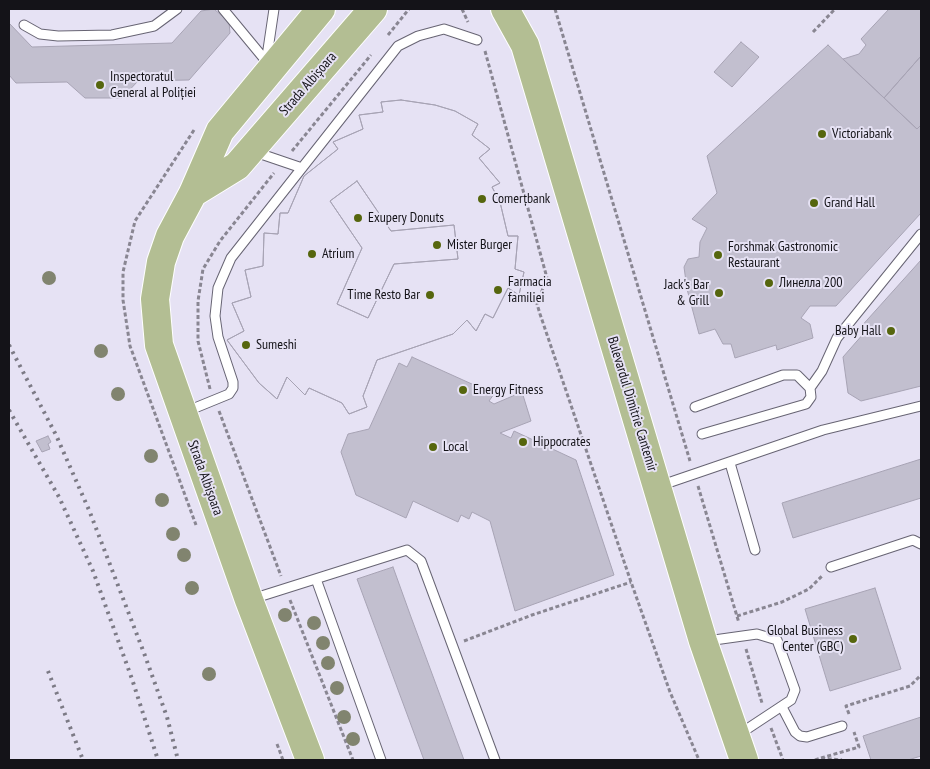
<!DOCTYPE html>
<meta charset="utf-8">
<style>
body{margin:0}
#map{position:relative;width:930px;height:769px;overflow:hidden;background:#e6e2f4;font-family:"PT Sans Narrow",sans-serif}
canvas{display:block}
.frame{position:absolute;inset:0;border:10px solid #141318;pointer-events:none}
</style>
<div id="map">
<canvas width="930" height="769"></canvas>
<div class="frame"></div>
</div>
<script>
const c = document.querySelector('canvas').getContext('2d');
c.lineJoin = 'round';
function fillPath(path, color) {
  c.fillStyle = color;
  c.fill(path, 'evenodd');
}
function toPath(rows) {
  const path = new Path2D();
  for (const r of rows) {
    path.moveTo(r[0], r[1]);
    for (let i = 2; i < r.length; i += 2) path.lineTo(r[i], r[i + 1]);
  }
  return path;
}
function strokePath(path, color, width, dash) {
  c.strokeStyle = color;
  c.lineWidth = width;
  c.lineCap = dash ? 'butt' : 'round';
  c.setLineDash(dash || []);
  c.stroke(path);
}
function write(font, color, halo, rows, align = 'center') {
  c.font = font + ' "PT Sans Narrow",sans-serif';
  c.lineWidth = 4;
  c.setLineDash([]);
  c.textBaseline = 'middle';
  c.strokeStyle = halo;
  c.fillStyle = color;
  for (const [text, x, y, turn = 0] of rows) {
    c.save();
    c.translate(x, y);
    c.rotate((+turn || 0) * Math.PI / 180);
    c.textAlign = isNaN(turn) ? turn : align;
    if (halo) c.strokeText(text, 0, 0);
    c.fillText(text, 0, 0);
    c.restore();
  }
}
const building = toPath([
 [214,9,229,22,230,33,189,80,138,81,122,98,85,98,67,82,16,83,9,75,9,23,32,47,172,43,201,11,214,9],
 [889,9,921,9,921,56,884,98,843,59,859,54,866,45,861,39,889,9],
 [741,42,759,57,732,87,714,72,741,42],
 [828,45,917,129,921,125,921,213,836,306,810,306,801,318,810,324,813,338,777,350,776,345,735,358,731,344,723,344,715,329,699,334,687,289,684,267,688,259,699,257,700,242,707,228,692,219,717,193,707,156,828,45],
 [921,56,921,125,917,129,884,98,921,56],
 [401,100,435,105,455,111,478,124,472,135,490,149,479,158,500,183,492,187,500,202,508,236,518,236,515,269,524,272,519,295,508,288,493,318,485,314,476,331,467,320,453,334,377,360,363,396,367,407,349,414,342,403,309,388,305,395,287,377,277,399,259,383,227,340,244,331,232,303,251,297,245,270,263,266,264,233,278,234,280,213,288,213,304,176,338,149,333,142,363,129,359,115,383,112,381,102,401,100],
 [357,181,391,231,454,225,458,259,394,264,368,318,337,304,362,248,330,201,357,181],
 [401,100,435,105,455,111,478,124,472,135,490,149,479,158,500,183,492,187,500,202,508,236,518,236,515,269,524,272,519,295,508,288,493,318,485,314,476,331,467,320,453,334,377,360,363,396,367,407,349,414,342,403,309,388,305,395,287,377,277,399,259,383,227,340,244,331,232,303,251,297,245,270,263,266,264,233,278,234,280,213,288,213,304,176,338,149,333,142,363,129,359,115,383,112,381,102,401,100],
 [357,181,391,231,454,225,458,259,394,264,368,318,337,304,362,248,330,201,357,181],
 [921,260,921,386,861,401,848,393,843,357,864,333,859,329,921,260],
 [412,357,494,394,489,401,494,404,522,392,531,421,500,433,511,438,514,431,576,460,614,575,515,611,490,521,472,512,469,519,461,515,458,522,413,501,406,518,356,495,341,452,348,434,369,429,399,363,407,367,412,357],
 [48,436,51,442,48,444,50,449,42,452,36,441,48,436],
 [921,459,921,498,793,538,782,503,921,459],
 [393,567,411,617,464,760,424,760,357,579,393,567],
 [875,588,901,669,830,691,805,609,875,588],
 [921,717,921,756,908,760,871,760,863,736,921,717]
]);
const path = toPath([
 [462,9,468,22],
 [555,9,690,461],
 [813,32,835,9],
 [388,35,409,9],
 [485,51,547,278,537,304,540,314,631,582,670,692,699,760],
 [194,130,135,221,123,272,123,300,130,346,196,525],
 [292,151,371,55],
 [210,389,198,341,198,301,203,269,220,241,274,173],
 [219,411,281,576],
 [698,486,739,623],
 [290,600,353,760],
 [737,616,782,602,809,589,823,575],
 [464,641,532,615,631,582],
 [746,649,762,703],
 [849,714,846,706,910,686,921,675],
 [771,728,783,760],
 [277,744,283,760],
 [821,758,859,747,854,732],
 [815,760,821,758,842,760]
]);
const lane = toPath([
 [223,9,266,61],
 [24,25,40,34,58,36,112,35,154,26,177,9],
 [266,63,274,9],
 [255,152,302,168],
 [695,407,783,375,797,375,810,388],
 [185,412,229,394,233,388,233,382,218,337,215,316,218,288,231,258,398,46,418,36,444,29,477,40],
 [702,434,806,404,811,397,810,388,822,371,837,338,921,234],
 [730,463,755,550],
 [659,486,823,430,921,406],
 [831,567,913,540,921,544],
 [316,579,381,760],
 [252,599,407,550,421,561,495,760],
 [707,641,757,634,777,640,795,690,791,700,738,735],
 [782,707,795,732,800,736,807,737,842,726]
]);
const primary = toPath([
 [505,9,525,45,703,641,744,760],
 [193,193,237,166,373,9],
 [310,760,249,600,159,345,155,299,161,262,170,236,193,193,220,131,321,9]
]);
const rail = toPath([
 [9,345,56,435,89,510,144,653,167,717,178,760],
 [9,410,59,497,93,571,132,679,158,760],
 [48,671,83,760]
]);
const trees = [
 [49,278],
 [101,351],
 [118,394],
 [151,456],
 [162,500],
 [173,534],
 [184,555],
 [192,588],
 [285,615],
 [314,623],
 [323,643],
 [328,663],
 [209,674],
 [337,688],
 [344,717],
 [353,739]
];
const markers = [
 [100,85,5,"#56660e"],
 [822,134,5,"#56660e"],
 [482,199,5,"#56660e"],
 [814,203,5,"#56660e"],
 [358,218,5,"#56660e"],
 [437,245,5,"#56660e"],
 [312,254,5,"#56660e"],
 [718,255,5,"#56660e"],
 [769,283,5,"#56660e"],
 [498,290,5,"#56660e"],
 [719,293,5,"#56660e"],
 [430,295,5,"#56660e"],
 [891,331,5,"#56660e"],
 [246,345,5,"#56660e"],
 [463,390,5,"#56660e"],
 [523,442,5,"#56660e"],
 [433,447,5,"#56660e"],
 [853,639,5,"#56660e"]
];
const poiNames = [
 ["Inspectoratul",110,77],
 ["General al Poliției",110,93],
 ["Victoriabank",832,134],
 ["Comerțbank",492,199],
 ["Grand Hall",824,203],
 ["Exupery Donuts",368,218],
 ["Mister Burger",447,245],
 ["Forshmak Gastronomic",728,247],
 ["Restaurant",728,263],
 ["Atrium",322,254],
 ["Farmacia",508,282],
 ["familiei",508,298],
 ["Линелла 200",779,283],
 ["Jack's Bar",709,285,"right"],
 ["& Grill",709,301,"right"],
 ["Time Resto Bar",420,295,"right"],
 ["Baby Hall",881,331,"right"],
 ["Sumeshi",256,345],
 ["Energy Fitness",473,390],
 ["Hippocrates",533,442],
 ["Local",443,447],
 ["Global Business",843,631,"right"],
 ["Center (GBC)",843,647,"right"]
];
const streetNames = [
 ["Strada Albișoara",308,84,-49],
 ["Bulevardul Dimitrie Cantemir",632,404,73],
 ["Strada Albișoara",205,478,70]
];
fillPath(building, '#c2bfcf');
strokePath(building, '#a7a3b4', 1);
strokePath(lane, '#676473', 11);
strokePath(primary, '#fff', 30);
strokePath(path, '#898692', 3, [4, 2.5]);
strokePath(lane, '#fff', 9);
strokePath(primary, '#b3be93', 28);
strokePath(rail, '#7c7a85', 4, [2.5, 5]);
c.fillStyle = '#81846f';
for (const [x, y] of trees) {
  c.beginPath();
  c.arc(x, y, 7, 0, 2 * Math.PI);
  c.fill();
}
for (const [x, y, r, color] of markers) {
  const dot = new Path2D();
  dot.arc(x, y, r, 0, 2 * Math.PI);
  c.fillStyle = color;
  c.fill(dot);
  strokePath(dot, '#e6e2f4', 2);
}
write('14px', '#141318', '#e6e2f4', poiNames, 'left');
write('14px', '#141318', '#e6e2f4', streetNames);
</script>
